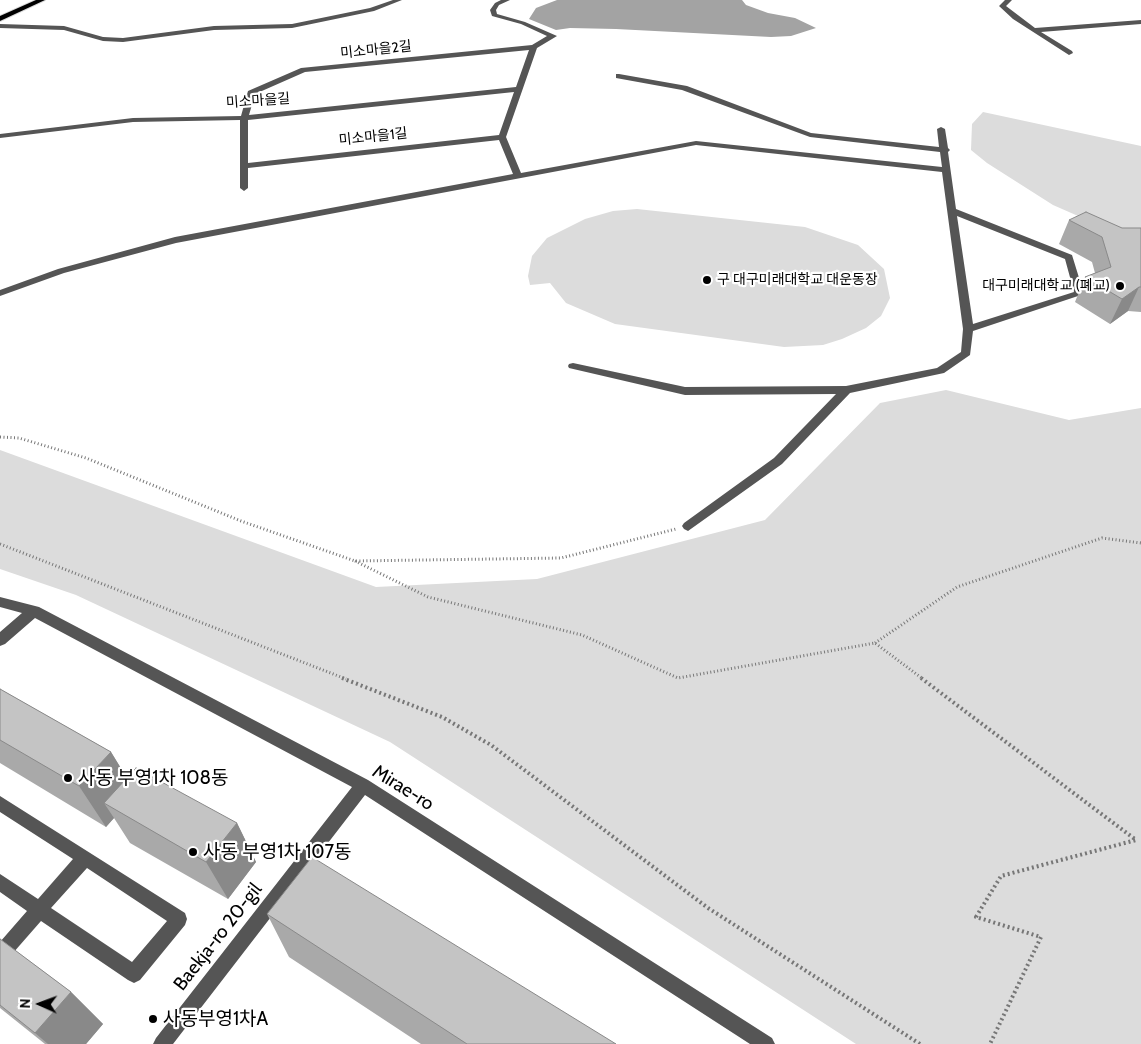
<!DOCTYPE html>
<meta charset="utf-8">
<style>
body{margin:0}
#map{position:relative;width:1141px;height:1044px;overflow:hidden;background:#fff;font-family:Cabin,sans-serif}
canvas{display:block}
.north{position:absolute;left:15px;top:979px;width:50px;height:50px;-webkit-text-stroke:4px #fff;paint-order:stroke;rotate:272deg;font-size:14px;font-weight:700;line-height:20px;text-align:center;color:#000}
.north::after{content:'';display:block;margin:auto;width:18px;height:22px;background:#000;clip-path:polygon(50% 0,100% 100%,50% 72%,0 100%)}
</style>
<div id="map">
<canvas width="1141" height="1044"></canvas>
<div class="north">N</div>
</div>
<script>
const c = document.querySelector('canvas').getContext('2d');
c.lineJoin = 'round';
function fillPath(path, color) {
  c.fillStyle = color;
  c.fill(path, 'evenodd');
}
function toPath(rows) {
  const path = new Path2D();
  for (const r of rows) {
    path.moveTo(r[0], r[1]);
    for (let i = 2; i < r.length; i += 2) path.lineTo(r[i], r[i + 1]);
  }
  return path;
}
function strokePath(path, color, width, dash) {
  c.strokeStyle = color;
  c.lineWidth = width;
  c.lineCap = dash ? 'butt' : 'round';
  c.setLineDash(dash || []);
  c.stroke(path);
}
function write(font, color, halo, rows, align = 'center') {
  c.font = font + ' Cabin,"Noto Sans KR",sans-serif';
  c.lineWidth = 4.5;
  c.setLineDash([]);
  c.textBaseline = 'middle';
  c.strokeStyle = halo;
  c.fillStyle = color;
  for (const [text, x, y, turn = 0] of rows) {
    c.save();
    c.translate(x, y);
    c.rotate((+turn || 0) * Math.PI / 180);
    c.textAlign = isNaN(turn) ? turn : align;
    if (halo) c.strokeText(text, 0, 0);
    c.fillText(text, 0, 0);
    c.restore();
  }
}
const green = toPath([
 [983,112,1141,146,1141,250,1126,237,1053,205,987,163,971,150,972,124],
 [637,209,805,227,858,245,884,269,890,298,881,316,866,328,842,339,823,345,784,347,615,324,566,303,550,283,530,285,528,276,532,256,547,238,585,219,613,211],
 [946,390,1069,420,1141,408,1141,1044,856,1044,390,742,76,595,0,569,0,450,376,587,537,579,765,520,880,403]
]);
const water = toPath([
 [557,0,742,0,746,5,768,13,795,18,816,28,791,36,771,37,616,29,570,28,556,30,529,19,536,8]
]);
const pathFar1 = toPath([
 [0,437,19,438,86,458,241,521,355,561,561,558,676,529],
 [0,544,346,679],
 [355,561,428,597,582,635,678,678,875,643,923,679],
 [875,643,957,587,1102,538,1141,543]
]);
const path = toPath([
 [342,678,442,717,491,745,708,908,920,1044],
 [921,678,1136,840,1001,876,976,917,1041,937,990,1044]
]);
const minor = toPath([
 [393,0,402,0,374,11,292,28,214,30,123,42,103,41,64,30,0,28,0,24,64,26,103,37,123,38,214,26,292,24,370,8,393,0],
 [501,0,510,0,499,5,496,10,497,14,525,22,557,36,537,48,506,137,521,173,696,141,942,167,940,152,810,137,682,90,616,78,616,74,619,74,687,86,811,133,939,147,937,129,941,127,945,129,948,148,950,150,948,152,956,209,1072,255,1084,294,973,331,970,355,944,373,850,393,782,464,688,531,684,529,682,526,684,523,774,458,836,394,685,395,569,368,568,366,569,364,573,363,685,387,846,386,937,368,961,352,963,329,942,172,696,145,176,243,64,273,0,296,0,290,58,269,175,237,513,174,499,140,248,168,248,188,244,191,240,188,240,120,133,122,0,138,0,134,133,118,241,116,248,91,301,68,532,45,547,36,521,24,492,16,490,10,495,3,501,0],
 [529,50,516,87,249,115,255,94,305,72,529,50],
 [514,92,499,135,248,163,248,120,514,92],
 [957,216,1065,259,1074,292,973,324,957,216],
 [1005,0,1012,0,1006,6,1035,28,1141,20,1141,24,1041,32,1072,51,1073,53,1069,55,1013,19,999,6,1005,0],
 [0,597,39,607,368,780,772,1038,775,1044,750,1044,365,795,173,1044,153,1044,156,1038,352,787,35,618,5,644,0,646,0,632,22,613,0,607,0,597],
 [0,796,185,913,187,919,185,925,140,980,134,983,128,980,41,921,6,961,0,964,0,942,27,911,0,892,0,874,38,899,73,859,0,812,0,796],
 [87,868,167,921,132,962,51,908,87,868]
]);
const major = toPath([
 [36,0,45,0,0,21,0,16,36,0]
]);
const wall = toPath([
 [1069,220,1122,228,1141,228,1141,312,1128,311,1110,324,1075,302,1085,277,1095,273,1092,262,1059,244],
 [0,689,111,752,127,778,237,823,256,862,228,899,130,843,114,818,106,827,0,763],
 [267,914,616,1044,421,1044,289,957],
 [0,939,71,992,103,1024,86,1044,45,1044,0,1008]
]);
const shadedWall = toPath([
 [1139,287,1128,311,1110,324,1122,299],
 [111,752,136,793,104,803,114,818,106,827,79,786],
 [237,823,256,862,228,899,206,862],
 [71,992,103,1024,86,1044,48,1044,35,1033]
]);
const building = toPath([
 [1086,212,1122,228,1141,228,1141,287,1139,287,1122,299,1085,277,1111,267,1102,237,1069,220,1086,212],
 [0,689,111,752,79,786,0,740,0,689],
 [136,768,237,823,206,862,104,803,136,768],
 [312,857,616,1044,467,1044,267,914,312,857],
 [0,939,71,992,35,1033,0,1005,0,939]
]);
const markers = [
 [707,280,5,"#000"],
 [1120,286,5,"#000"],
 [68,778,5,"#000"],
 [193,852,5,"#000"],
 [153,1019,5,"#000"]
];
const farStreetnames = [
 ["미소마을2길",376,50,-6],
 ["미소마을길",258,101,-4],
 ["미소마을1길",373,137,-6]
];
const farPoinames = [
 ["구 대구미래대학교 대운동장",717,280],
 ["대구미래대학교 (폐교)",1110,286,"right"]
];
const nearPoinames = [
 ["사동 부영1차 108동",78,778],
 ["사동 부영1차 107동",203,852],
 ["사동부영1차A",163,1019]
];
const nearStreetnames = [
 ["Mirae-ro",403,788,32],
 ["Baekja-ro 20-gil",218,937,-52]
];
fillPath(green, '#dcdcdc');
fillPath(water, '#a3a3a3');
strokePath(major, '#dbdbdb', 2);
strokePath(pathFar1, '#777', 3, [1, 2.5]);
strokePath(path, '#777', 4, [2, 3]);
fillPath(minor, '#555');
fillPath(major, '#000');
fillPath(wall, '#a9a9a9');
fillPath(shadedWall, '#898989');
fillPath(building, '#c4c4c4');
strokePath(building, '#898989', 1);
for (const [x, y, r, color] of markers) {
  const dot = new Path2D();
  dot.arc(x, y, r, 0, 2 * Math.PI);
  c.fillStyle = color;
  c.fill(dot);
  strokePath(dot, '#fff', 2);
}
write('14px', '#000', '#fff', farStreetnames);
write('14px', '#000', '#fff', farPoinames, 'left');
write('19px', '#000', '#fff', nearPoinames, 'left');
write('19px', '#000', '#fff', nearStreetnames);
</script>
